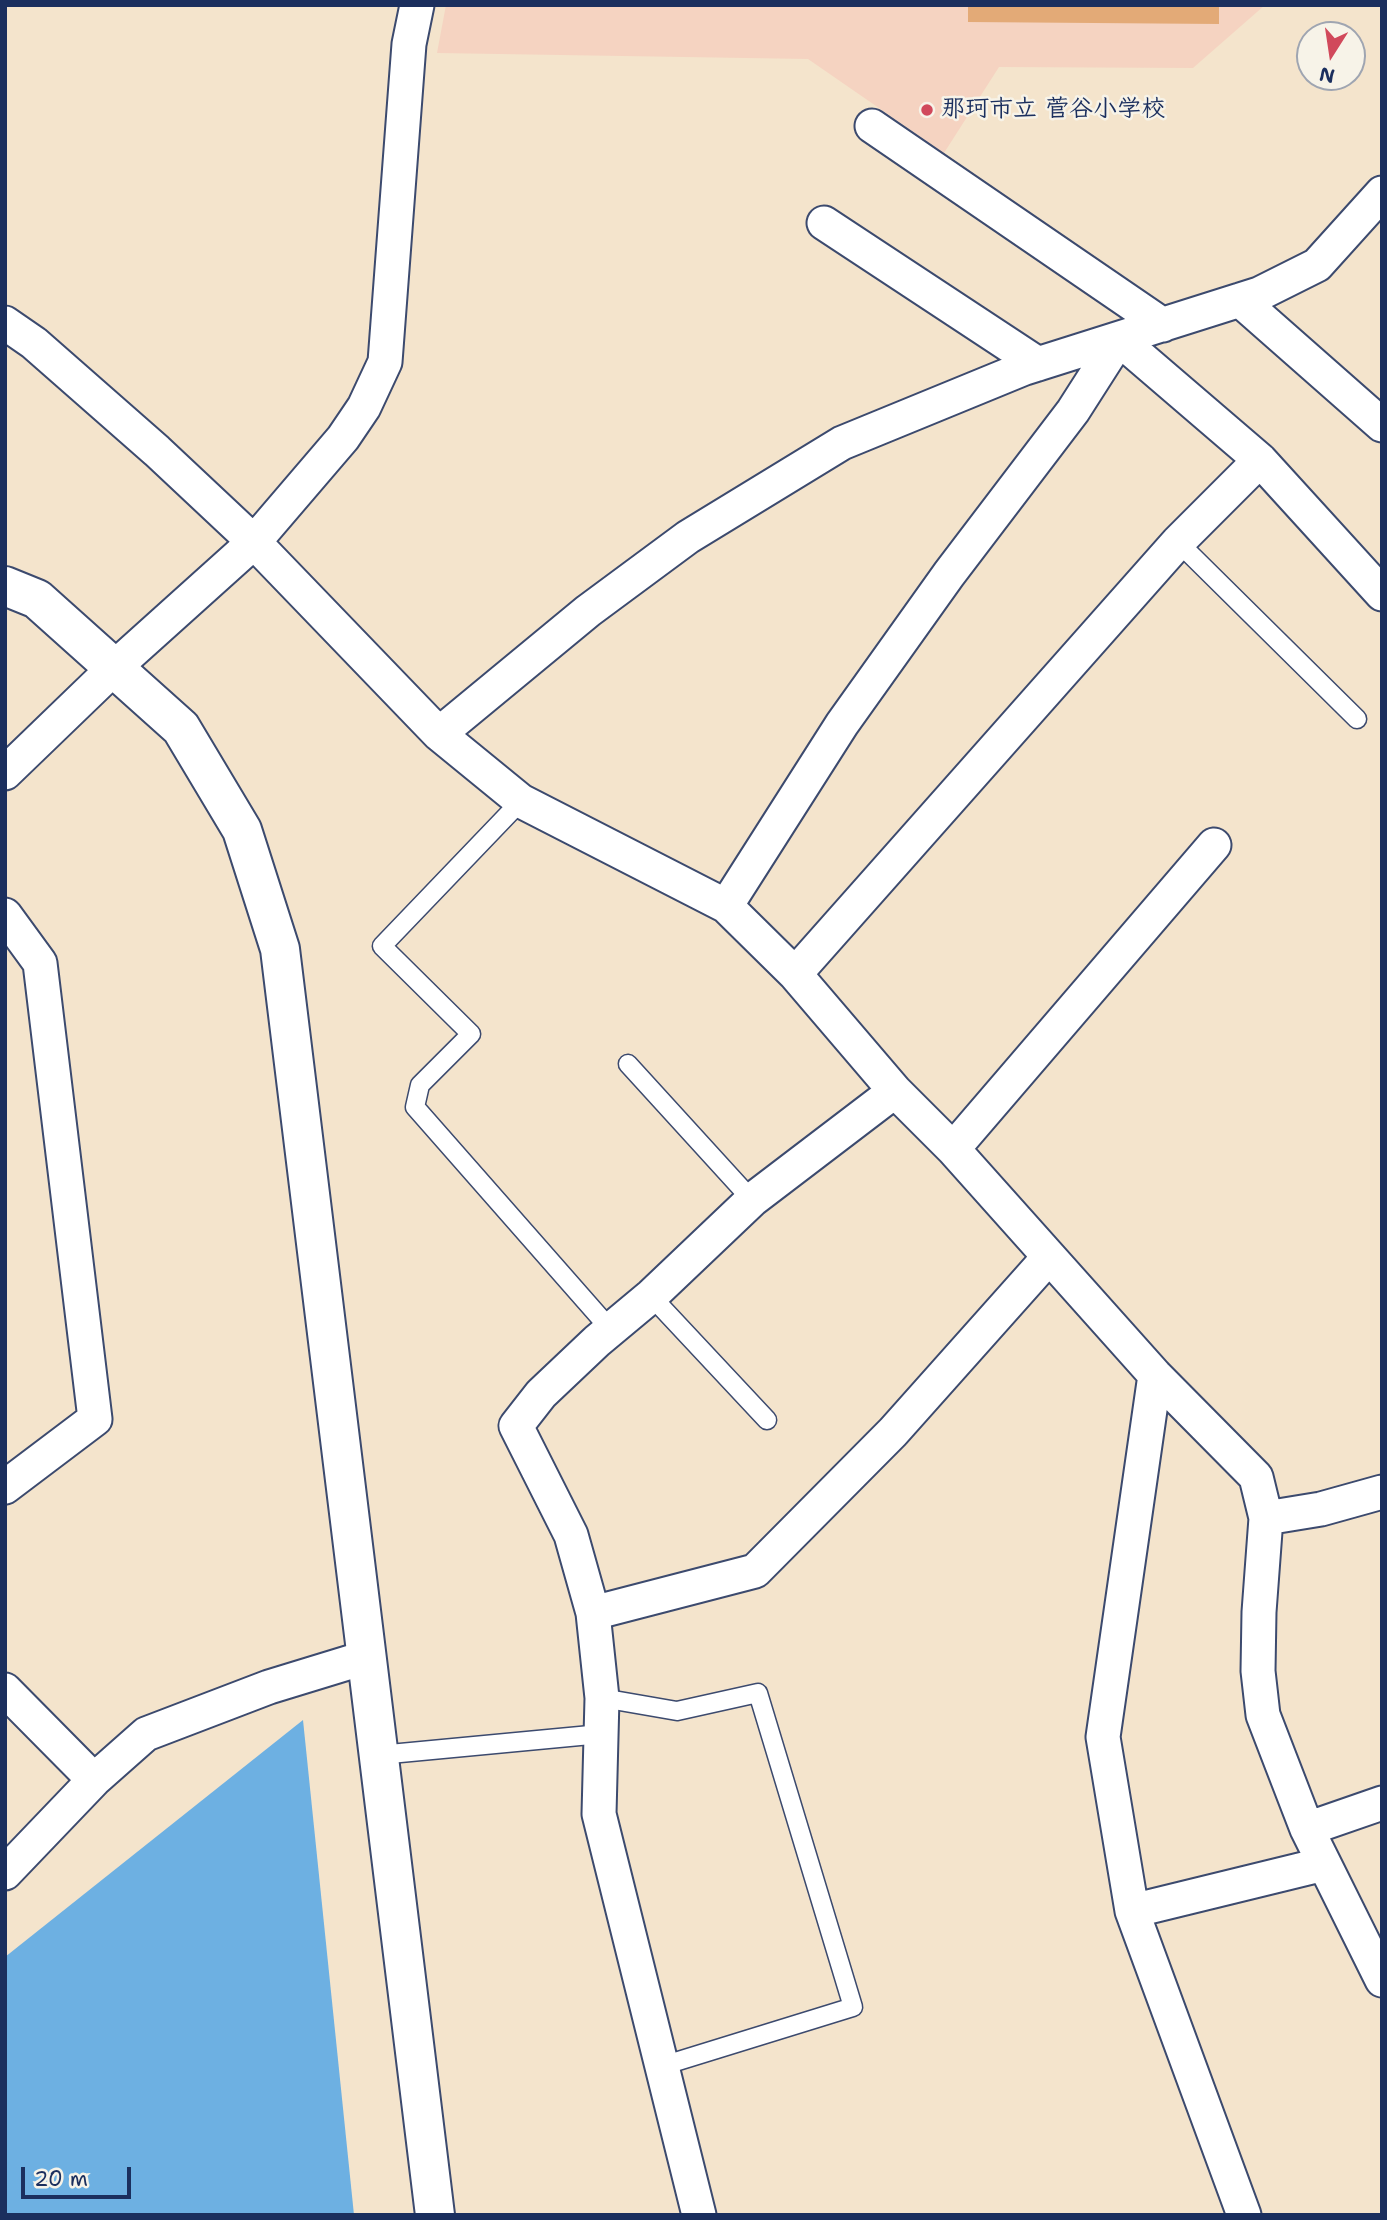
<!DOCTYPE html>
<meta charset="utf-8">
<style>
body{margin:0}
#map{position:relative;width:1387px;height:2220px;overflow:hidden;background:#f4e4cc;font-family:"Shantell Sans",sans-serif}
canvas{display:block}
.frame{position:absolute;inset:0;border:7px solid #1b2f5e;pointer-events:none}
.north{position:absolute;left:1296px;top:21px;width:70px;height:70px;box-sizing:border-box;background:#f7f3e8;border:2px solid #9fa5b1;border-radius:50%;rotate:192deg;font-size:19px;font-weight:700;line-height:28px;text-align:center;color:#1b2f5e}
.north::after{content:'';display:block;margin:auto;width:24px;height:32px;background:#d1495b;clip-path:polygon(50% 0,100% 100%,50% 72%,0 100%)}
.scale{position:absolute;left:21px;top:2167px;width:110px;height:32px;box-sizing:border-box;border:4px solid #1b2f5e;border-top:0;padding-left:9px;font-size:21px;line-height:24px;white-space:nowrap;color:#1b2f5e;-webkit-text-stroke:5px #f7f3e8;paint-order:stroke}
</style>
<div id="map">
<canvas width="1387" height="2220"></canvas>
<div class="frame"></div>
<div class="north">N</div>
<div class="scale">20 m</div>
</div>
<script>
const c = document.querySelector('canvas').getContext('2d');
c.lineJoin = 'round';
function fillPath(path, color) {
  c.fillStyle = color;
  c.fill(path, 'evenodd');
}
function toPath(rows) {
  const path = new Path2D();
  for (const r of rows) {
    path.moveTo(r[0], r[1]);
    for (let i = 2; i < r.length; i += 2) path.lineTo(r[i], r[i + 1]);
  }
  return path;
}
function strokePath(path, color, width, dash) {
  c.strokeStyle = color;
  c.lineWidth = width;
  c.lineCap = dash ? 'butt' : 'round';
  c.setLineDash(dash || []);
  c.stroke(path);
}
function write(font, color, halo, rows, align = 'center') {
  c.font = font + ' "Shantell Sans","Klee One",sans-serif';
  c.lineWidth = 5;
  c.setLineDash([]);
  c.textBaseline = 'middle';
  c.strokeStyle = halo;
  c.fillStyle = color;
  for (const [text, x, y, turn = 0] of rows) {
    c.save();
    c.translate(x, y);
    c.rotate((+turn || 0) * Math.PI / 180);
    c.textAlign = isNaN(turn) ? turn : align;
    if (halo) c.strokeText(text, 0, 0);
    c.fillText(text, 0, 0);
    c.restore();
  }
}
const built = toPath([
 [446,5,1265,5,1193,68,999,67,944,153,808,59,437,53]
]);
const water = toPath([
 [303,1720,354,2215,5,2215,5,1957]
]);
const building = toPath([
 [968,5,1219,5,1219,24,968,22]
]);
const service = toPath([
 [1178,542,1357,719],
 [521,801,382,946,471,1034,420,1085,415,1107,611,1330],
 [628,1064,752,1200],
 [651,1296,767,1420],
 [602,1698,677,1711,758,1693,853,2007,662,2066],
 [379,1755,601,1734]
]);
const minor = toPath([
 [872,126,1163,325],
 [824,223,1038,364],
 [1240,300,1382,425],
 [5,323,34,343,157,451,254,542,439,734,521,801,726,906,795,974,895,1091,953,1149,1155,1375,1256,1477,1266,1518,1321,1509,1382,1492],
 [439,734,588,611,688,537,842,443,1025,368,1259,294,1317,265,1382,193],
 [5,773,115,667,254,542,343,438,364,407,385,362,409,44,417,5],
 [726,906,842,724,949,574,1073,411,1119,339,1260,460],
 [5,915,40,963,95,1419,5,1487],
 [795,974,1178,542,1260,460,1382,594],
 [953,1149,1214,845],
 [1155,1375,1103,1737,1132,1911,1244,2215],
 [1266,1518,1259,1612,1258,1671,1263,1715,1307,1829,1382,1980],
 [593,1613,755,1571,893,1432,1049,1257],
 [5,1690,94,1780],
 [1307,1829,1382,1803],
 [5,1873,94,1780,146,1734,269,1687,367,1657],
 [1132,1911,1324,1864],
 [699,2215,599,1814,602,1698,593,1613,571,1535,516,1426,541,1394,597,1341,651,1296,752,1200,895,1091]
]);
const tertiary = toPath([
 [5,586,37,599,181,728,242,830,280,949,435,2215]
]);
const markers = [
 [927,110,7,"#d1495b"]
];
const poiNames = [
 ["那珂市立 菅谷小学校",941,110]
];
fillPath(built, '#f5d3c1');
fillPath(water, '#6db0e2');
fillPath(building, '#e3aa77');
strokePath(service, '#3c4a6e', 21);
strokePath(minor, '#3c4a6e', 37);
strokePath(tertiary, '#3c4a6e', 42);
strokePath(service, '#fff', 18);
strokePath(minor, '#fff', 33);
strokePath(tertiary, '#fff', 38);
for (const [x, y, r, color] of markers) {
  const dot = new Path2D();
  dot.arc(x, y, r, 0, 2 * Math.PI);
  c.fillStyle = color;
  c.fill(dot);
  strokePath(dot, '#f7f3e8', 2.5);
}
write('bold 24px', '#1b2f5e', '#f7f3e8', poiNames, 'left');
</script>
